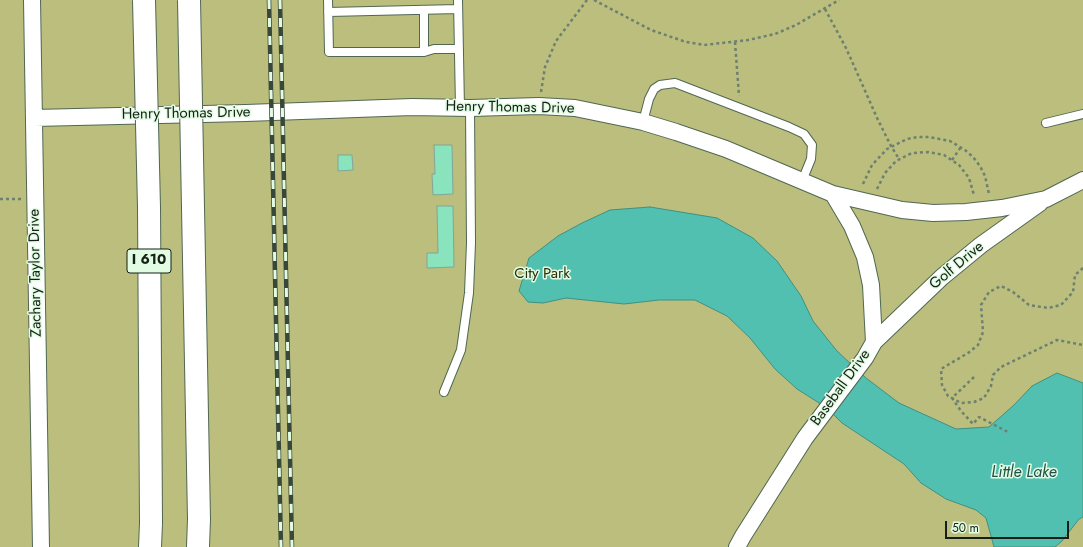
<!DOCTYPE html>
<style>
body{margin:0}
#map{position:relative;width:1083px;height:547px;overflow:hidden;background:#d4efd5;font-family:Jost,sans-serif}
canvas{display:block}
.scale{position:absolute;left:945px;top:521px;width:124px;height:18px;box-sizing:border-box;border:2px solid #151f16;border-top:0;padding-left:5px;font-size:12px;line-height:14px;white-space:nowrap;color:#151f16;-webkit-text-stroke:3px #e1fce2;paint-order:stroke}
</style>
<div id="map">
<canvas width="1083" height="547"></canvas>
<div class="scale">50 m</div>
</div>
<script>
const c = document.querySelector('canvas').getContext('2d');
c.lineJoin = 'round';
function fillPath(path, color) {
  c.fillStyle = color;
  c.fill(path, 'evenodd');
}
function toPath(rows) {
  const path = new Path2D();
  for (const r of rows) {
    path.moveTo(r[0], r[1]);
    for (let i = 2; i < r.length; i += 2) path.lineTo(r[i], r[i + 1]);
  }
  return path;
}
function strokePath(path, color, width, dash) {
  c.strokeStyle = color;
  c.lineWidth = width;
  c.lineCap = dash ? 'butt' : 'round';
  c.setLineDash(dash || []);
  c.stroke(path);
}
function write(font, color, halo, rows, align = 'center') {
  c.font = font + ' Jost,sans-serif';
  c.lineWidth = 3;
  c.setLineDash([]);
  c.textBaseline = 'middle';
  c.strokeStyle = halo;
  c.fillStyle = color;
  for (const [text, x, y, turn = 0] of rows) {
    c.save();
    c.translate(x, y);
    c.rotate((+turn || 0) * Math.PI / 180);
    c.textAlign = isNaN(turn) ? turn : align;
    if (halo) c.strokeText(text, 0, 0);
    c.fillText(text, 0, 0);
    c.restore();
  }
}
const green = toPath([
 [0,0,1083,0,1083,547,0,547]
]);
const water = toPath([
 [650,207,717,218,753,238,777,261,801,296,813,321,837,351,866,378,899,403,956,429,989,427,1014,405,1032,386,1057,373,1083,383,1083,517,1079,519,1062,541,1055,547,994,547,986,518,976,510,946,499,921,483,904,464,842,423,827,408,797,389,775,369,750,338,727,316,695,300,659,300,624,304,566,298,543,303,528,302,519,291,529,258,558,236,582,223,610,210,650,207]
]);
const building = toPath([
 [434,145,452,145,453,194,433,195,432,174,435,174,434,145],
 [338,155,352,155,353,170,338,171,338,155],
 [437,206,453,206,454,267,427,268,427,253,438,253,437,206]
]);
const path = toPath([
 [594,0,651,30,686,42,704,45,748,40,775,34,796,25,839,0],
 [825,9,846,48,878,120,891,146,899,159],
 [735,42,739,96],
 [541,92,545,67,556,41,587,0],
 [952,160,961,147],
 [863,184,872,165,887,149,907,139,918,137,929,137,950,141,965,150,973,157,980,166,985,176,989,194],
 [877,189,885,173,896,161,912,153,928,152,944,155,959,165,969,178,974,195],
 [0,199,21,199],
 [1083,268,1075,275,1073,292,1061,305,1048,308,1029,305,1013,292,1001,286,989,292,981,305,983,332,978,345,968,353,941,369,942,385,948,396,961,403,974,402,984,398,991,386,993,375,1001,367,1057,340,1083,345],
 [974,377,952,398,961,411,973,424,979,417,1008,432]
]);
const lane = toPath([
 [328,0,329,52,424,52,434,49,459,49],
 [458,0,460,108],
 [424,10,424,52],
 [328,12,458,9],
 [643,122,649,99,654,89,660,85,675,83,789,127,804,134,812,145,811,159,802,181],
 [1046,123,1083,114],
 [444,392,461,350,469,293,471,243,470,108]
]);
const street = toPath([
 [32,0,41,547],
 [34,118,246,113,412,107,470,108,539,106,575,108,643,122,676,132,726,149,833,194,902,210,933,213,966,212,1002,208,1046,199,1083,180],
 [874,342,942,277,981,245,1040,203],
 [737,547,743,536,805,438,865,358,874,342,871,285,865,257,852,226,833,194]
]);
const highway = toPath([
 [150,547,151,523],
 [198,547,199,519]
]);
const rail = toPath([
 [269,0,281,547],
 [280,0,292,547]
]);
const highwayBridge = toPath([
 [144,0,149,207,151,523],
 [189,0,199,519]
]);
const shields = [
 [149,261,44]
];
const shieldNames = [
 ["I 610",149,261]
];
const streetNames = [
 ["Henry Thomas Drive",510,108,1],
 ["Henry Thomas Drive",186,114,-1],
 ["Golf Drive",957,266,-40],
 ["Zachary Taylor Drive",36,273,-91],
 ["Baseball Drive",841,388,-54]
];
const parkNames = [
 ["City Park",542,274]
];
const waterNames = [
 ["Little Lake",1024,473]
];
fillPath(green, '#bbbe7d');
fillPath(water, '#52c0b0');
strokePath(water, '#409082', 1);
fillPath(building, '#89e3bc');
strokePath(building, '#83a595', 1);
strokePath(lane, '#506852', 10);
strokePath(street, '#506852', 18);
strokePath(highway, '#506852', 24);
strokePath(path, '#6e806f', 2.5, [3, 3]);
strokePath(lane, '#fff', 8);
strokePath(street, '#fff', 16);
strokePath(highway, '#fff', 22);
strokePath(rail, '#39463a', 4.5);
strokePath(rail, '#e1fce2', 3, [9]);
strokePath(highwayBridge, '#506852', 24, []);
strokePath(highwayBridge, '#fff', 22);
for (const [x, y, w] of shields) {
  const box = new Path2D();
  box.roundRect(x - w / 2, y - 12, w, 24, 3);
  c.fillStyle = '#e1fce2';
  c.fill(box);
  strokePath(box, '#151f16', 1);
}
write('bold 14px', '#151f16', null, shieldNames);
write('15px', '#151f16', '#e1fce2', streetNames);
write('15px', '#2d2e0a', '#e1fce2', parkNames);
write('italic 16px', '#21514a', '#e1fce2', waterNames);
</script>
